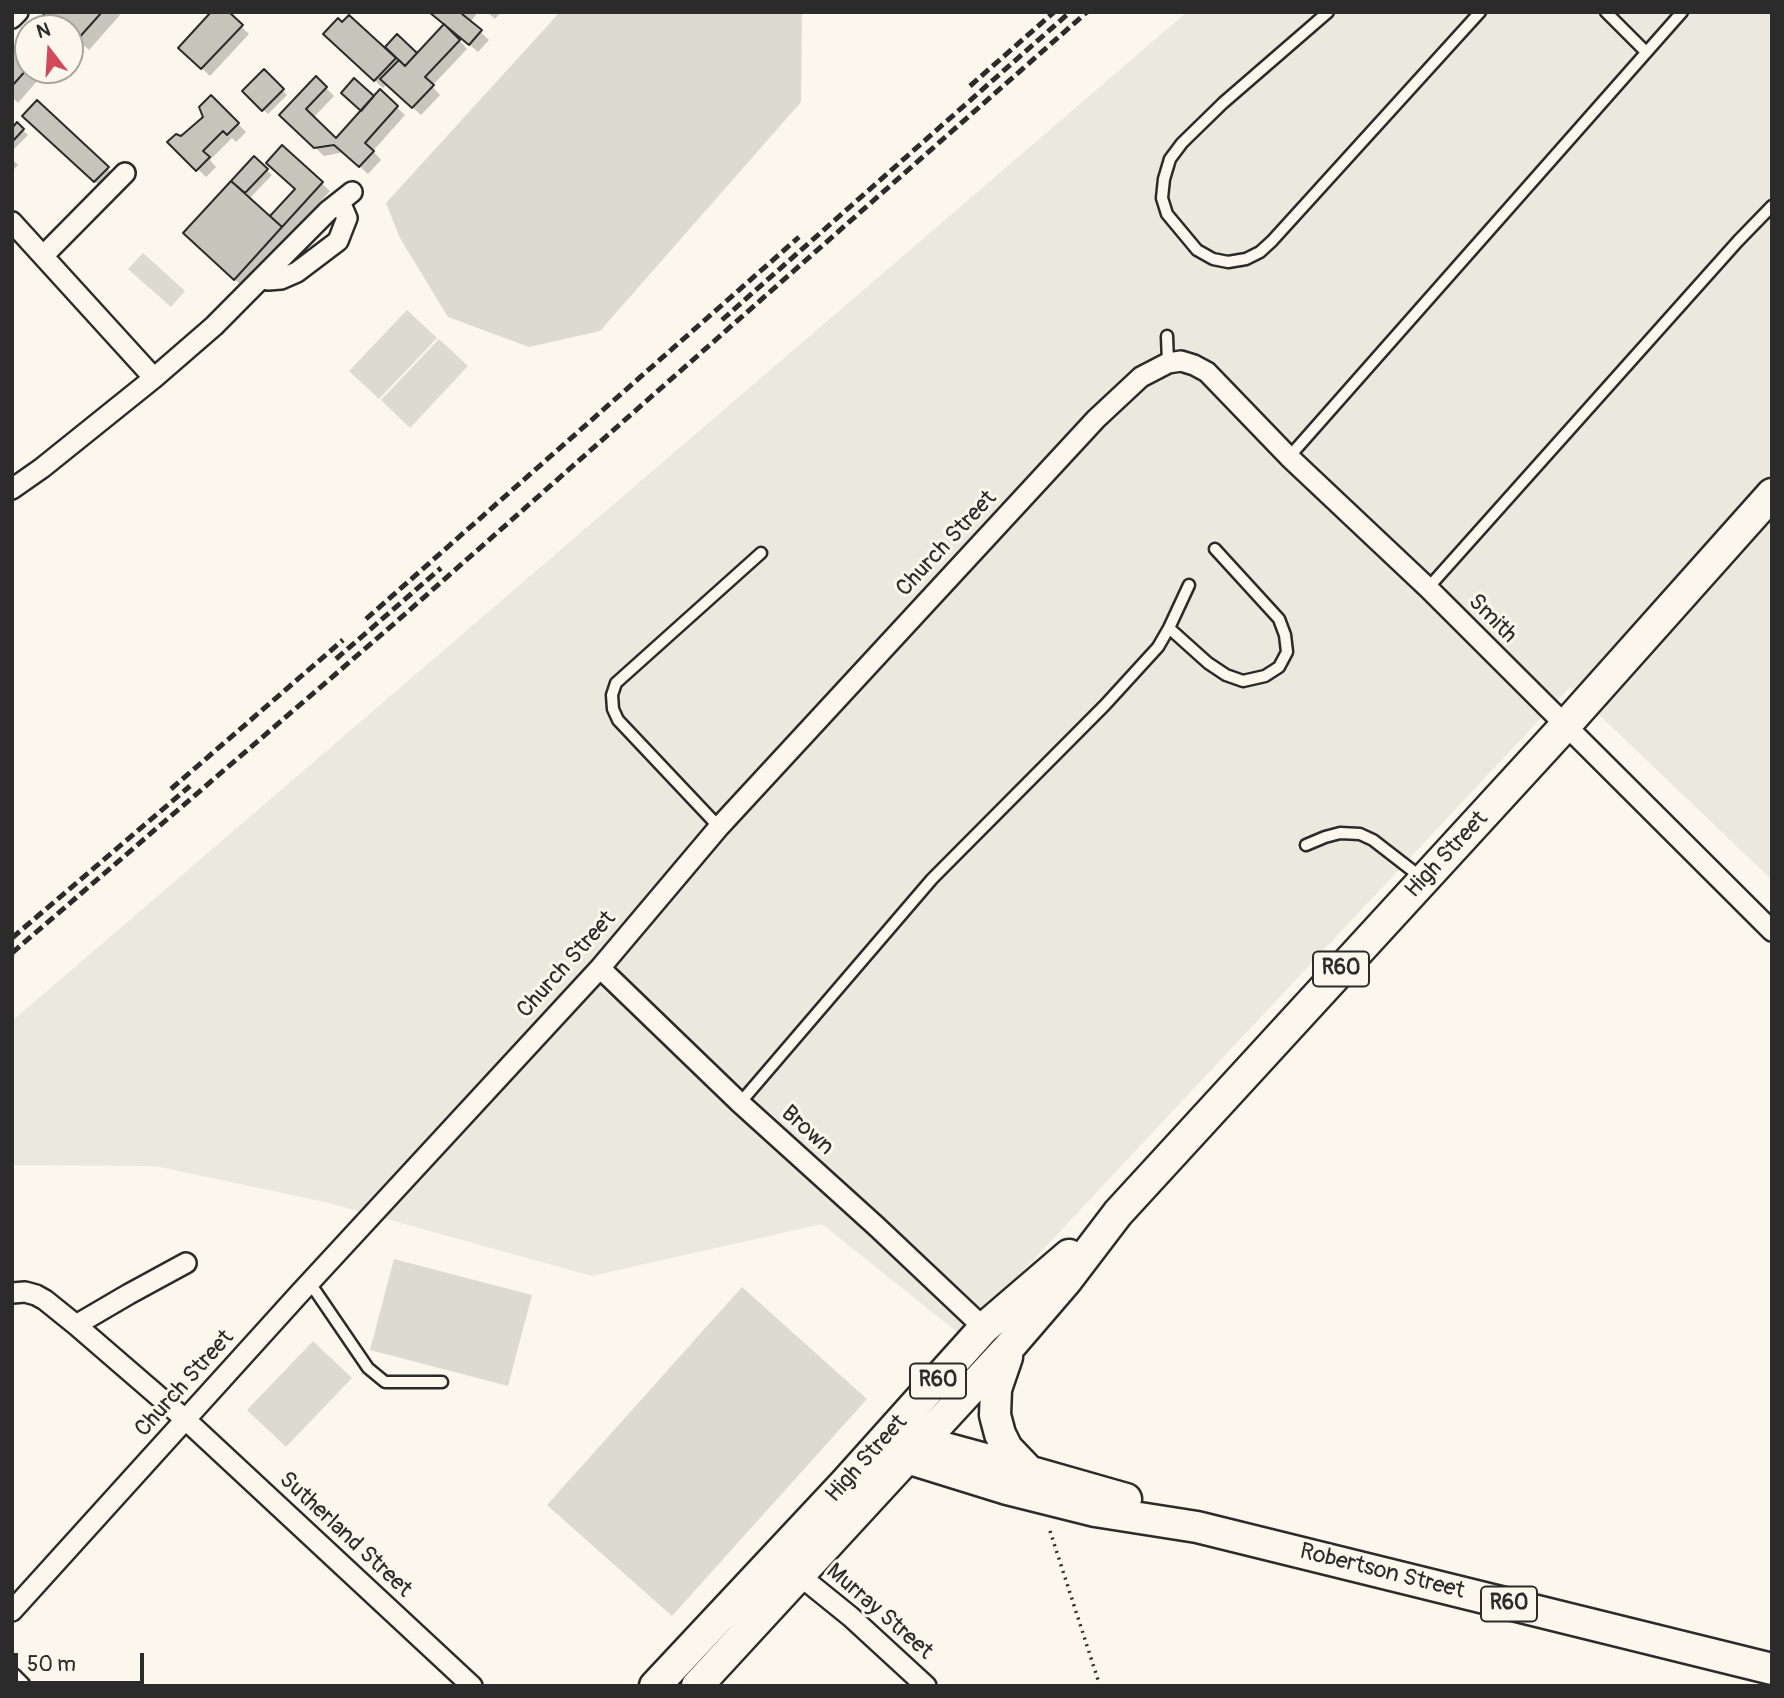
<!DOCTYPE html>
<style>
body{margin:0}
#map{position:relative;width:1784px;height:1698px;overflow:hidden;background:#fbf7ec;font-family:Pangolin,sans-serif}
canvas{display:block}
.frame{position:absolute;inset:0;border:14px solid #2b2b2b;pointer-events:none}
.north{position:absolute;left:14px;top:14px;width:70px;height:70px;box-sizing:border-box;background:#fbf7ec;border:2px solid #a8a59f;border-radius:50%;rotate:343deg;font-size:19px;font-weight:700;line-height:28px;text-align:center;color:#2b2b2b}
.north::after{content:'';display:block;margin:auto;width:24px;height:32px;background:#d1495b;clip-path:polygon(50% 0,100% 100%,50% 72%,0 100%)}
.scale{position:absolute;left:14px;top:1653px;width:130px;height:32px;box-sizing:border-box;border:4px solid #2b2b2b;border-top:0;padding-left:9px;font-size:21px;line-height:24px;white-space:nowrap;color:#2b2b2b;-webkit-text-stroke:5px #fbf7ec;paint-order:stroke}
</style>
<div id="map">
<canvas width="1784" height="1698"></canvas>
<div class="frame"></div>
<div class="north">N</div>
<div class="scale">50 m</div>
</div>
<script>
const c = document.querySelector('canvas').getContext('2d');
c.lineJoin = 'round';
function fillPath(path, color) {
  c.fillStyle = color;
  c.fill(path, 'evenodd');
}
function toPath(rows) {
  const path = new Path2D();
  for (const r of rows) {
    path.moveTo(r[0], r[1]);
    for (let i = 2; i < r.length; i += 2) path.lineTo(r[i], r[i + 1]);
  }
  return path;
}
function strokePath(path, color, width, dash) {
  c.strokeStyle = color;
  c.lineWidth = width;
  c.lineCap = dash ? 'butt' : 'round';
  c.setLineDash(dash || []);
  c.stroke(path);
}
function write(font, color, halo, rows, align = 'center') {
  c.font = font + ' Pangolin,sans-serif';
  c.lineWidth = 6;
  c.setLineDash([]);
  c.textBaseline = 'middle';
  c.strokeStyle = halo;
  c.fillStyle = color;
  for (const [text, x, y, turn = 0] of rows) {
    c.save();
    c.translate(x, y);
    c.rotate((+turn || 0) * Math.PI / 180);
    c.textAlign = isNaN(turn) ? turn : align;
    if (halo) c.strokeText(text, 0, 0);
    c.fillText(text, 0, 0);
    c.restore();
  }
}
const built = toPath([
 [1187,12,1772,12,1772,880,1570,687,962,1336,822,1224,592,1276,325,1202,155,1166,12,1165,12,1021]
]);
const green = toPath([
 [560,12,802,12,801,102,600,331,529,347,448,317,400,238,386,203],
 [143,253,185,291,171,307,128,269],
 [407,310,437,338,379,399,349,371],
 [439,339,468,366,410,428,381,400],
 [394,1259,532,1295,508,1386,370,1350],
 [742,1287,867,1399,672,1616,547,1505],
 [313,1341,352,1378,286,1447,247,1410]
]);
const shadow = toPath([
 [48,12,117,12,120,15,89,50,74,37,70,42,70,28,34,28],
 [226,12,249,34,210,76,181,48],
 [430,12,473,12,476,15,470,22,489,40,478,52,457,34,455,35,467,49,432,86,440,95,421,115,387,84,383,88,333,42,393,57,395,55,397,36,417,55,445,25],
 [487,12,501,12,495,19],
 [28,35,28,70,68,71,57,83,45,72,18,103,12,97,12,53],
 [264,72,287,95,268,114,244,91],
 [316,78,334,96,313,118,336,140,380,92,405,115,373,151,381,160,368,174,344,152,324,156,281,115],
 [211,97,246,132,236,142,232,138,210,160,216,167,206,177,170,142,181,138,205,117],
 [33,124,107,168,115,176,103,189],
 [17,125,28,135,12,151,12,130],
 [282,147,330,191,289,236,292,239,246,290,185,233,254,159,272,175,249,199,276,224,297,189],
 [12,159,18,165,12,171]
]);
const building = toPath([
 [46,12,102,12,77,40,70,34,70,28,32,28,46,12],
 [211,12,229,12,243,25,201,69,178,48,211,12],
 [429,12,464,12,462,14,482,30,469,45,429,12],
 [349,15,396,58,374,81,323,34,338,18,342,22,349,15],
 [444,24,460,40,425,77,434,85,412,108,380,79,399,60,405,66,444,24],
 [28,33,28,68,12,86,12,50,28,33],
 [397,34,417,53,405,66,385,47,397,34],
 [264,69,284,89,262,111,242,91,264,69],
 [316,76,327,87,306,109,336,138,380,89,398,106,365,143,374,151,359,167,334,145,314,148,279,115,316,76],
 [354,78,374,96,361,111,341,93,354,78],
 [211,95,239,123,227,135,223,131,203,151,210,157,196,171,167,142,176,134,181,136,203,117,199,107,211,95],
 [37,100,109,167,94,182,22,116,37,100],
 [17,122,24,129,12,142,12,128,17,122],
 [282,145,323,182,282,227,270,216,295,189,266,163,282,145],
 [254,156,268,169,245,193,231,181,254,156],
 [231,181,282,227,234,280,183,233,231,181]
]);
const path = toPath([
 [1050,1531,1100,1686]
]);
const service = toPath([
 [1328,12,1223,103,1182,143,1170,159,1164,179,1162,198,1167,214,1197,250,1213,259,1228,262,1246,259,1260,252,1272,241,1480,12],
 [1606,12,1646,52],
 [1167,336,1168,363],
 [1289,457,1682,12],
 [1428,588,1738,241,1772,206],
 [1169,628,1208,663,1226,675,1243,681,1265,676,1279,667,1287,652,1285,635,1279,619,1215,549],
 [719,827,618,720,613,709,612,695,616,683,761,553],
 [1306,845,1325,837,1340,833,1360,834,1373,840,1422,878],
 [740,1103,932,879,1105,705,1158,647,1169,628,1189,585],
 [310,1283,368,1368,385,1382,442,1382]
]);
const minor = toPath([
 [12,18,18,12],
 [12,222,154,378],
 [43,256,125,173],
 [262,278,268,280,281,279,297,272,338,241,347,218,340,202],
 [12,489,42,468,154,378,214,326,328,211,352,192],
 [600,968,740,1103,876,1226,984,1328],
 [12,1293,25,1292,36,1295,45,1300,76,1325,186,1420,472,1686],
 [76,1325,129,1294,186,1263],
 [799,1575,851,1617,926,1686],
 [12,1611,299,1294,600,968,719,827,1096,419,1141,377,1168,363,1181,361,1194,365,1207,372,1289,457,1428,588,1772,931],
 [12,1678,20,1686]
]);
const primary = toPath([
 [1007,1357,996,1389,995,1415,1000,1434,1007,1448,1029,1471],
 [915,1440,996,1462,1126,1499],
 [875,1451,907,1458,1007,1489,1095,1511,1197,1527,1772,1669],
 [655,1686,845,1483,984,1328,1069,1255],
 [697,1686,1012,1344,1067,1280,1118,1213,1565,726,1772,494]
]);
const rail = toPath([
 [970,86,1054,12],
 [722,320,1070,12],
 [366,619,799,237],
 [336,659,441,568],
 [171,789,343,640],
 [12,938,190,786],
 [12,953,396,622,1087,12]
]);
const shields = [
 [1341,969,56],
 [938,1381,56],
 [1509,1604,56]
];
const shieldNames = [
 ["R60",1341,969],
 ["R60",938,1381],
 ["R60",1509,1604]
];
const streetNames = [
 ["Church Street",947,544,-47],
 ["Smith",1492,619,45],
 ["High Street",1447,855,-47],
 ["Church Street",567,965,-48],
 ["Brown",807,1131,42],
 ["Church Street",185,1384,-48],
 ["High Street",867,1459,-48],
 ["Sutherland Street",345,1535,43],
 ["Robertson Street",1382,1572,14],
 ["Murray Street",879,1612,41]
];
fillPath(built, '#ebe8de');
fillPath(green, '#dddad0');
fillPath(shadow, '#0003');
fillPath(building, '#c7c4bc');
strokePath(building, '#2b2b2b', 2);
strokePath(service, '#2b2b2b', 15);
strokePath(minor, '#2b2b2b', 24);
strokePath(primary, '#2b2b2b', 35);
strokePath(path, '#2b2b2b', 3.5, [2, 5]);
strokePath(service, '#fbf7ec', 10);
strokePath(minor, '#fbf7ec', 19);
strokePath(primary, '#fbf7ec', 30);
strokePath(rail, '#2b2b2b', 5, [10, 5]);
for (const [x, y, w] of shields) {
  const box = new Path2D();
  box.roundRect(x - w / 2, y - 17.5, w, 35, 5);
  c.fillStyle = '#fbf7ec';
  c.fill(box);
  strokePath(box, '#2b2b2b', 2);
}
write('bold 21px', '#2b2b2b', null, shieldNames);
write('23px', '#2b2b2b', '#fbf7ec', streetNames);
</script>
